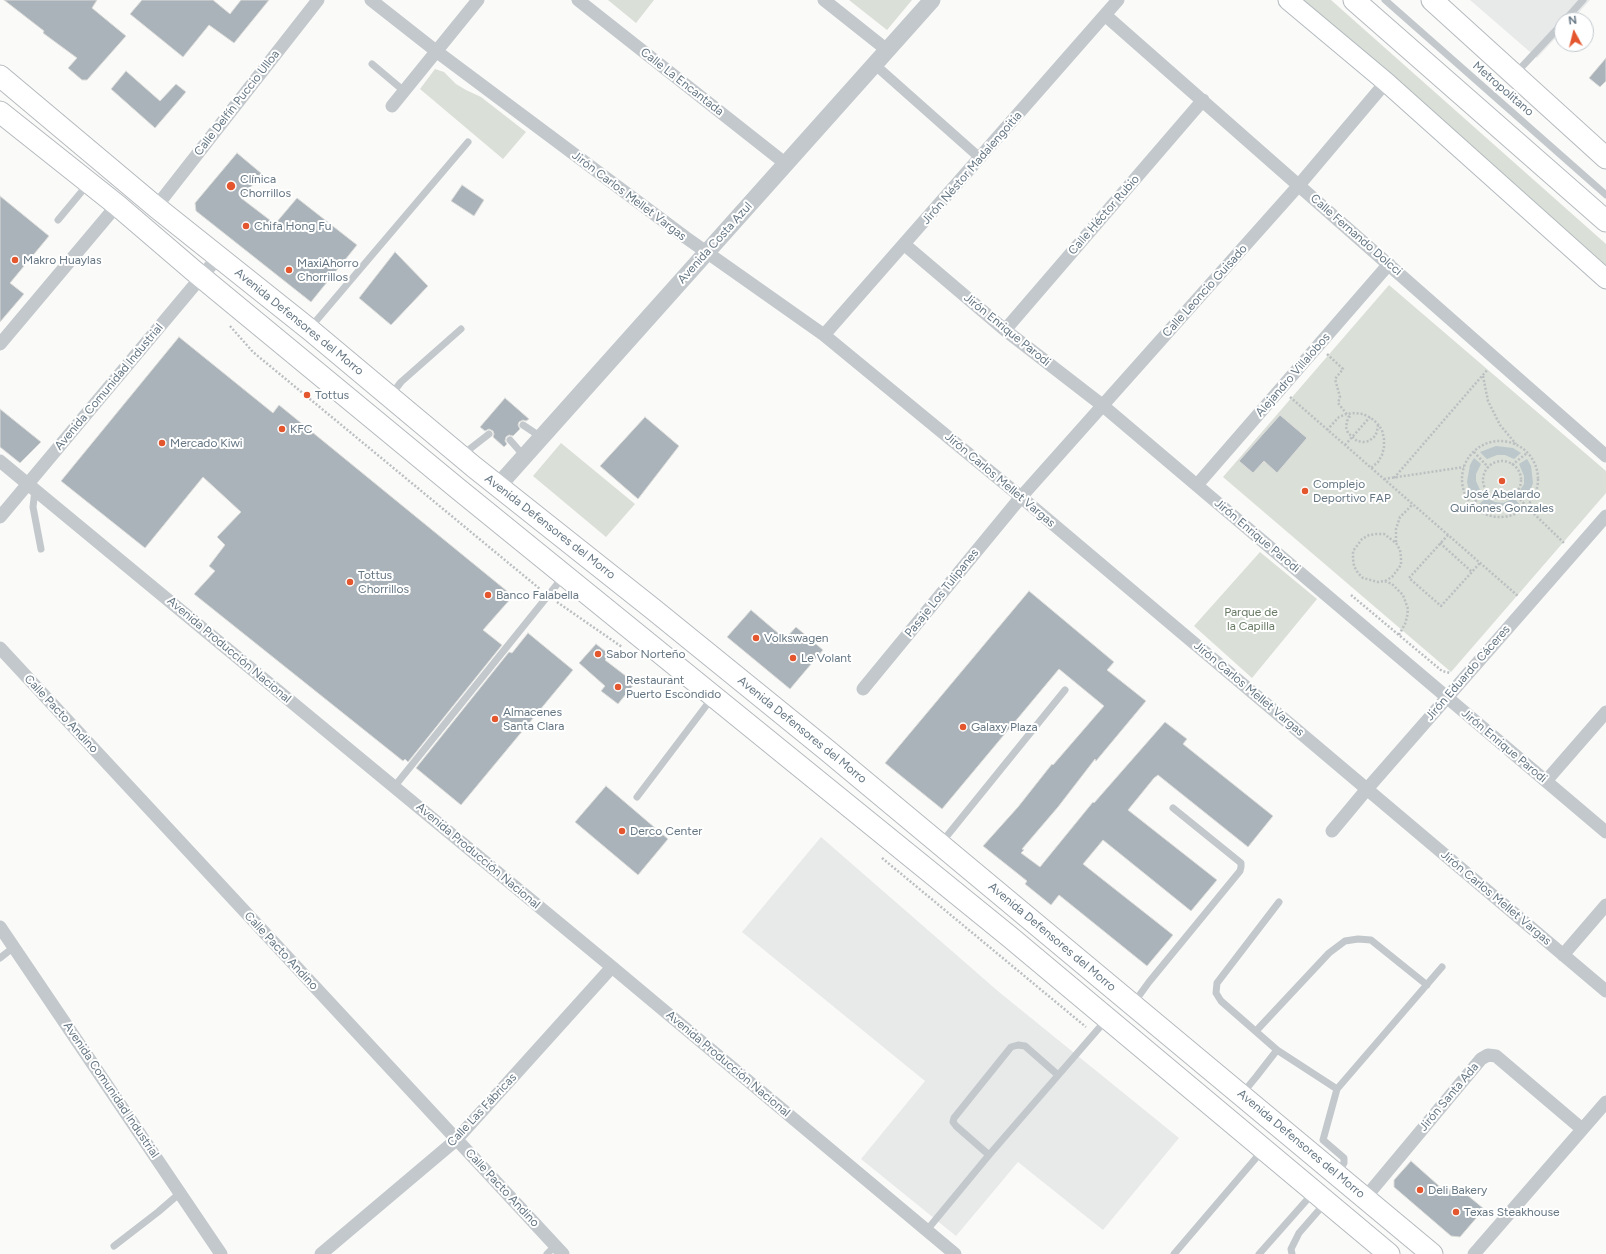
<!DOCTYPE html>
<meta charset="utf-8">
<style>
body{margin:0}
#map{position:relative;width:1606px;height:1254px;overflow:hidden;background:#fafaf8;font-family:Figtree,sans-serif}
canvas{display:block}
.north{position:absolute;left:1554px;top:12px;width:40px;height:40px;box-sizing:border-box;background:#fff;border:1px solid #c1c8cd;border-radius:50%;rotate:353deg;font-size:11px;font-weight:700;line-height:16px;text-align:center;color:#657683}
.north::after{content:'';display:block;margin:auto;width:14px;height:18px;background:#e4572e;clip-path:polygon(50% 0,100% 100%,50% 72%,0 100%)}
</style>
<div id="map">
<canvas width="1606" height="1254"></canvas>
<div class="north">N</div>
</div>
<script>
const c = document.querySelector('canvas').getContext('2d');
c.lineJoin = 'round';
function fillPath(path, color) {
  c.fillStyle = color;
  c.fill(path, 'evenodd');
}
function toPath(rows) {
  const path = new Path2D();
  for (const r of rows) {
    if (r.length === 3) {
      path.moveTo(r[0] + r[2], r[1]);
      path.arc(r[0], r[1], r[2], 0, 2 * Math.PI);
      continue;
    }
    path.moveTo(r[0], r[1]);
    for (let i = 2; i < r.length; i += 2) path.lineTo(r[i], r[i + 1]);
  }
  return path;
}
function strokePath(path, color, width, dash) {
  c.strokeStyle = color;
  c.lineWidth = width;
  c.lineCap = dash ? 'butt' : 'round';
  c.setLineDash(dash || []);
  c.stroke(path);
}
function write(font, color, halo, rows, align = 'center') {
  c.font = font + ' Figtree,sans-serif';
  c.lineWidth = 4;
  c.setLineDash([]);
  c.textBaseline = 'middle';
  c.strokeStyle = halo;
  c.fillStyle = color;
  for (const [text, x, y, turn = 0] of rows) {
    c.save();
    c.translate(x, y);
    c.rotate((+turn || 0) * Math.PI / 180);
    c.textAlign = isNaN(turn) ? turn : align;
    if (halo) c.strokeText(text, 0, 0);
    c.fillText(text, 0, 0);
    c.restore();
  }
}
const built = toPath([
 [1470,0,1590,0,1572,20,1562,20,1562,31,1537,58],
 [821,837,999,992,1179,1138,1103,1230,1018,1162,956,1236,861,1159,925,1081,742,932]
]);
const green = toPath([
 [608,0,654,0,636,23],
 [849,0,912,0,887,30],
 [1300,0,1331,0,1606,244,1606,269],
 [435,69,444,72,456,84,466,90,481,97,526,132,503,159,420,89],
 [1389,285,1606,471,1606,493,1451,672,1223,477],
 [561,443,635,504,606,537,533,476],
 [1260,552,1317,599,1252,678,1194,626]
]);
const water = toPath([
 [1496,446,1513,448,1521,453,1514,459,1505,455,1497,455,1487,459,1480,452],
 [1474,458,1481,464,1476,474,1476,481,1481,492,1474,498,1469,490,1467,482,1470,465],
 [1527,459,1531,466,1533,483,1530,491,1526,499,1519,492,1524,484,1524,476,1519,464],
 [1486,498,1495,502,1503,503,1514,498,1520,505,1512,509,1495,511,1479,504]
]);
const building = toPath([
 [4,0,97,0,92,8,126,36,87,80,82,80,68,68,77,58,43,33,44,31,4,0],
 [142,0,213,0,230,14,241,0,269,0,234,43,209,25,183,57,130,14,142,0],
 [1606,58,1606,81,1600,87,1589,78,1606,58],
 [126,71,160,101,176,84,186,92,155,128,111,89,126,71],
 [237,153,262,174,241,198,275,224,297,198,357,245,311,302,196,211,195,203,237,153],
 [462,185,484,200,474,216,451,201,462,185],
 [0,196,49,236,10,283,24,294,0,322,0,196],
 [395,252,428,286,391,325,359,298,395,252],
 [179,337,273,413,279,405,513,596,483,630,502,645,408,762,405,759,403,761,194,594,215,571,209,566,225,545,217,537,241,512,203,477,145,548,61,481,179,337],
 [505,398,529,419,526,421,523,420,519,422,518,425,520,429,513,436,509,435,506,437,505,441,507,444,504,447,493,437,494,434,493,431,489,429,485,431,480,427,505,398],
 [0,409,41,442,20,463,0,447,0,409],
 [1280,415,1307,438,1277,473,1264,461,1253,473,1239,461,1280,415],
 [645,417,679,446,638,499,600,466,645,417],
 [1029,591,1114,662,1107,670,1146,701,1096,761,1095,759,1058,807,1022,849,1024,850,1021,853,1040,867,1093,802,1094,803,1165,722,1187,739,1183,744,1273,816,1248,847,1158,775,1154,778,1128,810,1217,880,1191,911,1103,840,1083,864,1173,935,1147,966,1059,895,1051,905,1025,884,1027,881,983,846,1018,807,1052,764,1053,765,1104,706,1059,669,942,809,885,763,1029,591],
 [751,610,785,639,796,627,823,650,790,689,727,637,751,610],
 [528,633,573,670,461,805,416,768,509,652,512,653,528,633],
 [596,644,610,655,605,660,635,683,618,704,601,691,605,686,579,663,596,644],
 [606,786,668,839,638,875,575,822,606,786],
 [1411,1161,1447,1193,1454,1184,1484,1209,1460,1237,1451,1236,1394,1187,1394,1180,1411,1161]
]);
const path = toPath([
 [230,326,253,352,540,589],
 [1327,354,1343,369,1335,379,1340,397,1338,403,1349,417],
 [1483,376,1488,401,1500,425,1516,444],
 [1290,397,1518,596],
 [1350,416,1347,421,1346,427,1348,433,1357,441,1363,442,1369,441,1374,437,1377,432,1378,425],
 [1327,430,1339,417,1346,414,1355,413,1363,414,1371,418,1377,423,1382,430,1384,439,1384,447,1382,455,1378,462,1371,468],
 [1500,479,38],
 [1345,445,1370,417],
 [1474,452,1488,467],
 [1502,480,19],
 [1512,465,1527,453],
 [1394,478,1488,369],
 [1384,479,1464,467],
 [1515,493,1526,506,1564,543],
 [1472,504,1487,492],
 [1448,535,1409,578,1441,606,1480,563],
 [1396,542,1396,529,1400,517,1413,504],
 [1440,543,1472,572],
 [1385,581,1392,577,1401,565,1401,557,1400,550,1396,543,1384,534,1376,534,1369,535,1362,539,1353,551,1353,559,1354,566,1358,573,1363,578,1378,582,1385,581,1392,584,1403,595,1408,609,1407,617,1405,624,1399,635],
 [1351,595,1442,671,1450,673],
 [557,602,622,647],
 [882,858,1086,1027]
]);
const service = toPath([
 [1385,0,1606,195],
 [1565,20,1583,0],
 [372,64,404,91],
 [1516,73,1562,24],
 [58,220,88,184],
 [310,328,468,142],
 [391,395,401,382,461,329],
 [523,425,541,437],
 [510,440,524,456],
 [462,455,489,434],
 [35,490,33,507,41,549],
 [394,787,563,577],
 [637,797,712,698],
 [942,842,1065,690],
 [0,958,14,947],
 [1133,1004,1149,982,1240,871,1241,867,1241,863,1173,808],
 [1256,1031,1329,953,1345,941,1358,939,1371,940,1427,985],
 [1277,1050,1337,1089,1442,967],
 [1337,1089,1323,1140,1344,1158,1344,1163,1338,1172],
 [1242,1094,1256,1077,1277,1050,1221,1001,1216,993,1217,983,1279,902],
 [989,1155,956,1126,953,1122,954,1118,1011,1047,1018,1045,1025,1046,1058,1075],
 [927,1230,989,1155,1106,1020],
 [114,1246,158,1212,180,1193],
 [547,1254,555,1246],
 [1174,1254,1262,1151],
 [1259,1254,1313,1193],
 [1292,1254,1291,1249,1299,1233,1326,1202]
]);
const pedestrian = toPath([
 [874,64,980,158]
]);
const minor = toPath([
 [371,0,436,51,685,237,824,335,1021,497,1606,991],
 [578,0,786,164],
 [824,0,887,50],
 [1105,15,1606,456],
 [392,106,478,0],
 [156,207,318,0],
 [905,245,1005,330,1102,405,1606,832],
 [1005,330,1203,100],
 [824,335,1118,0],
 [0,344,117,205],
 [0,461,612,967,955,1254],
 [1197,485,1389,264],
 [0,517,218,257],
 [0,648,563,1254],
 [863,689,1021,497,1299,185,1386,82],
 [1546,781,1606,712],
 [1332,831,1367,789,1606,516],
 [0,927,221,1254],
 [1563,955,1606,905],
 [1365,1198,1481,1059,1488,1055,1496,1056,1582,1129],
 [321,1254,456,1140,612,967],
 [1474,1254,1606,1102]
]);
const tertiary = toPath([
 [498,486,932,0]
]);
const secondary = toPath([
 [1288,0,1386,82,1606,279]
]);
const primary = toPath([
 [1354,0,1606,221],
 [1432,0,1606,158],
 [0,76,156,207,309,329,474,467,653,609,828,751,1432,1254],
 [0,112,117,205,194,271,457,488,1010,937,1389,1254]
]);
const markers = [
 [231,186,5,"#e4572e"],
 [246,226,4,"#e4572e"],
 [15,260,4,"#e4572e"],
 [289,270,4,"#e4572e"],
 [307,395,4,"#e4572e"],
 [282,429,4,"#e4572e"],
 [162,443,4,"#e4572e"],
 [1502,481,4,"#e4572e"],
 [1305,491,4,"#e4572e"],
 [350,582,4,"#e4572e"],
 [488,595,4,"#e4572e"],
 [756,638,4,"#e4572e"],
 [598,654,4,"#e4572e"],
 [793,658,4,"#e4572e"],
 [618,687,4,"#e4572e"],
 [495,719,4,"#e4572e"],
 [963,727,4,"#e4572e"],
 [622,831,4,"#e4572e"],
 [1420,1190,4,"#e4572e"],
 [1456,1212,4,"#e4572e"]
];
const streetNames = [
 ["Calle La Encantada",682,82,38],
 ["Metropolitano",1503,89,41],
 ["Calle Delfín Puccio Ulloa",237,103,-52],
 ["Jirón Néstor Madalengoitia",972,168,-49],
 ["Jirón Carlos Mellet Vargas",629,196,37],
 ["Calle Héctor Rubio",1104,215,-49],
 ["Calle Fernando Dolcci",1356,235,41],
 ["Avenida Costa Azul",715,243,-48],
 ["Calle Leoncio Guisado",1205,291,-48],
 ["Avenida Defensores del Morro",299,322,39],
 ["Jirón Enrique Parodi",1007,330,39],
 ["Alejandro Villalobos",1293,375,-49],
 ["Avenida Comunidad Industrial",109,387,-50],
 ["Jirón Carlos Mellet Vargas",1000,480,40],
 ["Avenida Defensores del Morro",550,527,38],
 ["Jirón Enrique Parodi",1257,536,40],
 ["Pasaje Los Tulipanes",942,593,-51],
 ["Avenida Producción Nacional",229,650,40],
 ["Jirón Eduardo Cáceres",1468,673,-49],
 ["Jirón Carlos Mellet Vargas",1249,689,40],
 ["Calle Pacto Andino",61,714,47],
 ["Avenida Defensores del Morro",802,730,39],
 ["Jirón Enrique Parodi",1504,746,40],
 ["Avenida Producción Nacional",478,856,40],
 ["Jirón Carlos Mellet Vargas",1496,898,40],
 ["Avenida Defensores del Morro",1052,937,40],
 ["Calle Pacto Andino",281,951,47],
 ["Avenida Producción Nacional",728,1064,40],
 ["Avenida Comunidad Industrial",111,1090,56],
 ["Jirón Santa Ada",1449,1097,-50],
 ["Calle Las Fábricas",482,1110,-47],
 ["Avenida Defensores del Morro",1301,1144,40],
 ["Calle Pacto Andino",502,1188,47]
];
const poiNames = [
 ["Clínica",240,179],
 ["Chorrillos",240,193],
 ["Chifa Hong Fu",254,226],
 ["Makro Huaylas",23,260],
 ["MaxiAhorro",297,263],
 ["Chorrillos",297,277],
 ["Tottus",315,395],
 ["KFC",290,429],
 ["Mercado Kiwi",170,443],
 ["Complejo",1313,484],
 ["Deportivo FAP",1313,498],
 ["José Abelardo",1502,494,"center"],
 ["Quiñones Gonzales",1502,508,"center"],
 ["Tottus",358,575],
 ["Chorrillos",358,589],
 ["Banco Falabella",496,595],
 ["Volkswagen",764,638],
 ["Sabor Norteño",606,654],
 ["Le Volant",801,658],
 ["Restaurant",626,680],
 ["Puerto Escondido",626,694],
 ["Almacenes",503,712],
 ["Santa Clara",503,726],
 ["Galaxy Plaza",971,727],
 ["Derco Center",630,831],
 ["Deli Bakery",1428,1190],
 ["Texas Steakhouse",1464,1212]
];
const parkNames = [
 ["Parque de",1251,612],
 ["la Capilla",1251,626]
];
fillPath(built, '#e8e9e9');
fillPath(green, '#dadfd7');
fillPath(water, '#bbc7cb');
fillPath(building, '#aab3b9');
strokePath(building, '#dcdcda', 1);
strokePath(secondary, '#b3babf', 21);
strokePath(primary, '#b5babe', 23);
strokePath(path, '#bbbfc2', 2.5, [2, 2]);
strokePath(service, '#c3c8cc', 7);
strokePath(pedestrian, '#c3c8cc', 10);
strokePath(minor, '#c3c8cc', 13);
strokePath(tertiary, '#c3c8cc', 17);
strokePath(secondary, '#fff', 19);
strokePath(primary, '#fff', 21);
for (const [x, y, r, color] of markers) {
  const dot = new Path2D();
  dot.arc(x, y, r, 0, 2 * Math.PI);
  c.fillStyle = color;
  c.fill(dot);
  strokePath(dot, '#fff', 1.5);
}
write('12px', '#657683', '#fff', streetNames);
write('12px', '#657683', '#fff', poiNames, 'left');
write('12px', '#687a64', '#fff', parkNames);
</script>
